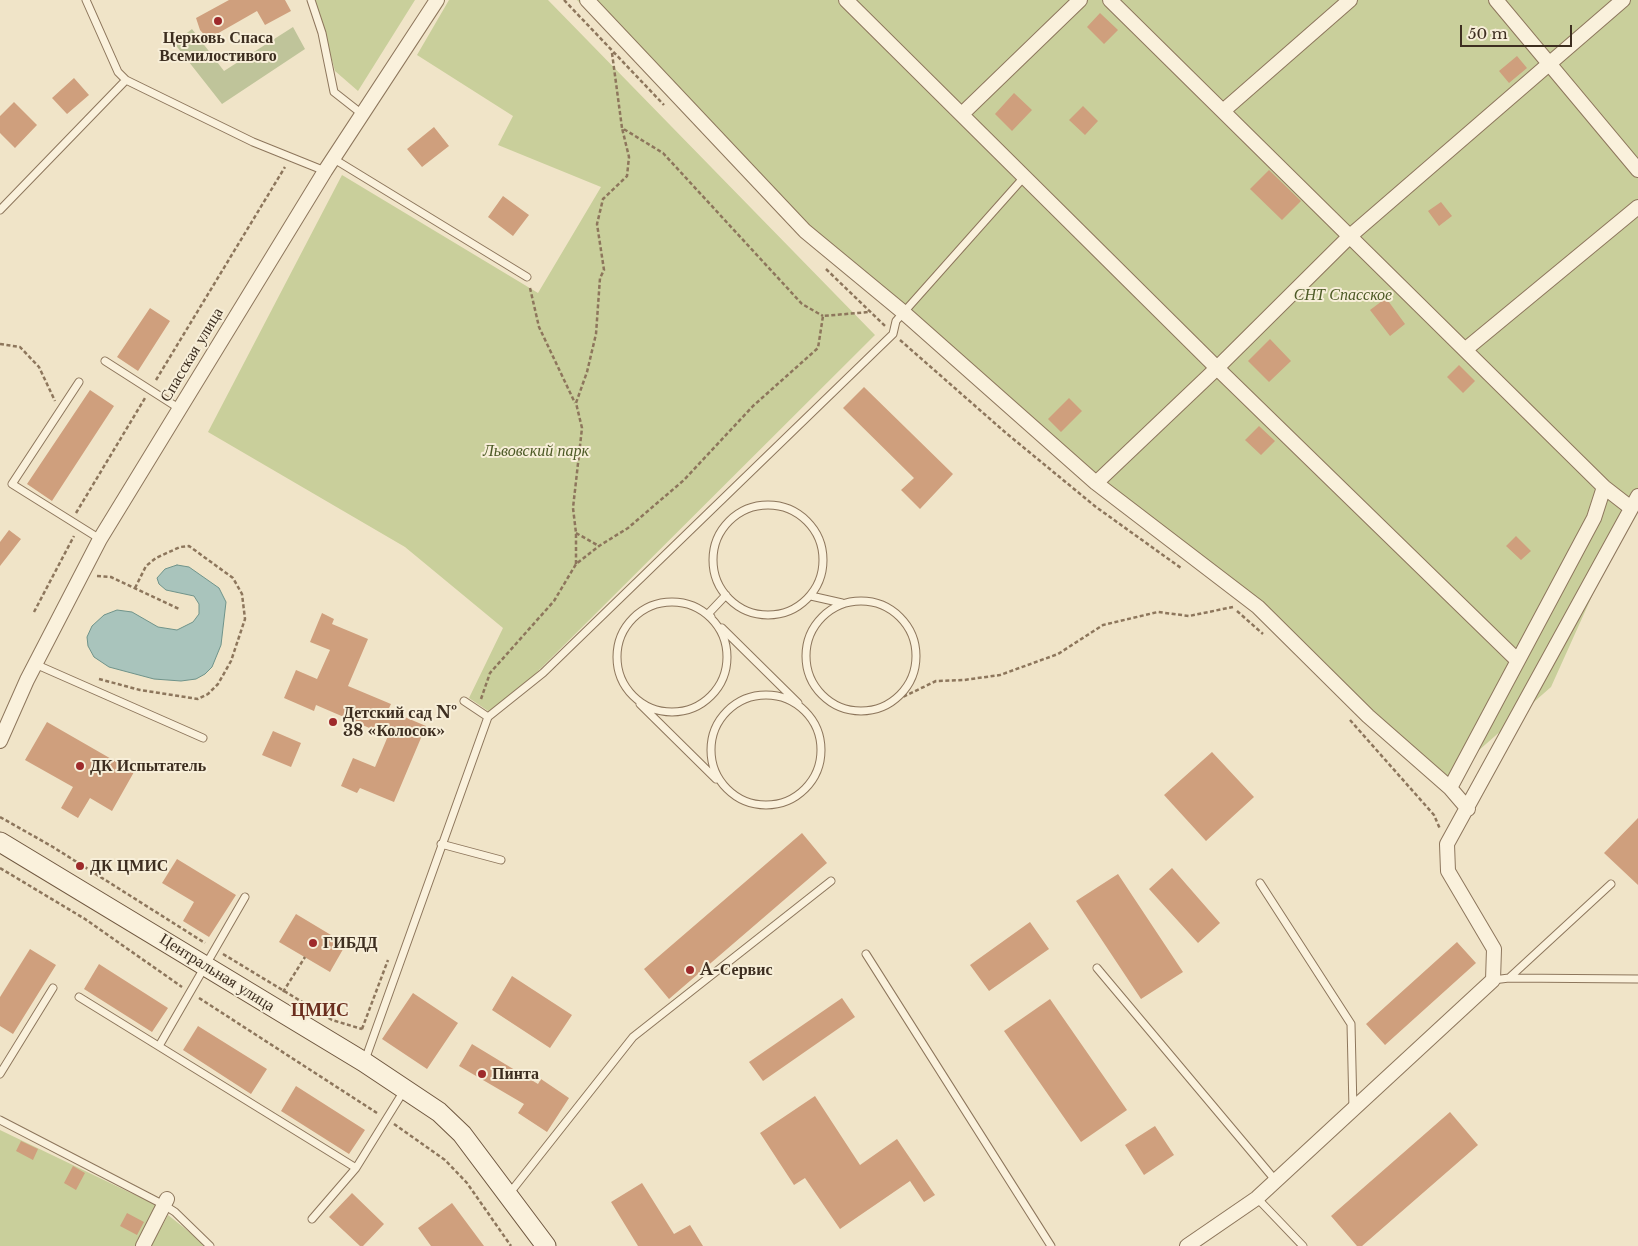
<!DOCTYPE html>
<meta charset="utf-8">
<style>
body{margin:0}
#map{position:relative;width:1638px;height:1246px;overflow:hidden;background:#f0e4c8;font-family:"Libre Baskerville",serif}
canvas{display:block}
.scale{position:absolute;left:1460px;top:25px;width:112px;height:22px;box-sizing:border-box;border:2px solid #3d2e20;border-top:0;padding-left:6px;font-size:15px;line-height:18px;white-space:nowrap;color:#3d2e20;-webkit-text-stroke:4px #f7eed8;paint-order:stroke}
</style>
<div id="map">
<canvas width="1638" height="1246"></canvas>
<div class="scale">50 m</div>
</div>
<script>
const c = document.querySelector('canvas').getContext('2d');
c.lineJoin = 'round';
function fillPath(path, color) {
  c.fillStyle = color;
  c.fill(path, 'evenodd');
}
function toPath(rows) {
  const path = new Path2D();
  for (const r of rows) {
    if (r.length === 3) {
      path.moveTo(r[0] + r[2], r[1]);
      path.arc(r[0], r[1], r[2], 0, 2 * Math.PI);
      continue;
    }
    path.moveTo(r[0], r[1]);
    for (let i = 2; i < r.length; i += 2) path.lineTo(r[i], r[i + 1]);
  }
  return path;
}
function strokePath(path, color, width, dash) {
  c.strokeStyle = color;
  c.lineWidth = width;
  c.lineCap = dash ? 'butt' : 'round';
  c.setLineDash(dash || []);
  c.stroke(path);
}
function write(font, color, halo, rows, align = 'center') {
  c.font = font + ' "Libre Baskerville",serif';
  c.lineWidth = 4;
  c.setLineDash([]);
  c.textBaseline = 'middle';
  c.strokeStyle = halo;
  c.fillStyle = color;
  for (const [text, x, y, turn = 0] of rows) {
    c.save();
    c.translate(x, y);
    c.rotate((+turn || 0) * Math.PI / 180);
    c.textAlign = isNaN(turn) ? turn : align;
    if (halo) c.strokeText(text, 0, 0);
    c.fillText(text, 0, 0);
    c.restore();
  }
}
const green = toPath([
 [315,0,415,0,358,91,335,71],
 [449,0,548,0,875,335,494,715,469,698,503,628,405,547,208,432,342,175,538,293,601,187,498,145,513,116,417,55],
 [577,0,1638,0,1638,494,1551,687,1446,779,1158,524,803,235],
 [0,1130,158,1206,137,1246,0,1246],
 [168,1215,202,1242,206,1246,151,1246]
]);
const cemetery = toPath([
 [293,27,305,49,222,104,174,43,192,29,224,71]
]);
const water = toPath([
 [177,565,189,567,219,588,226,602,221,645,212,667,205,674,196,679,181,681,154,679,109,667,94,657,88,646,87,637,92,626,104,615,117,610,132,612,158,627,177,630,193,622,199,614,199,604,194,596,166,590,159,584,157,578,165,569,177,565]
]);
const building = toPath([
 [229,0,285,0,291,11,265,25,257,11,208,39,200,30,196,18],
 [1100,13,1118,30,1104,44,1087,27],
 [1517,56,1527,68,1509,83,1499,71],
 [74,78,89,95,67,114,52,98],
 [1014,93,1032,110,1012,131,995,114],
 [14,102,37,125,15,148,0,133,0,116],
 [1083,106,1098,121,1085,135,1069,120],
 [434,127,449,146,422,167,407,149],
 [1269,170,1301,201,1282,220,1250,189],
 [503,196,529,215,513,236,488,217],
 [1441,202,1452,216,1439,226,1428,211],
 [1386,298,1405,324,1390,336,1370,310],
 [150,308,170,321,138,371,117,357],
 [1270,339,1291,361,1269,382,1248,361],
 [1459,365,1475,381,1463,393,1447,377],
 [864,387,953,474,920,509,901,490,914,478,843,408],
 [90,390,114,406,52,501,27,484],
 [1069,398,1082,411,1061,432,1048,419],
 [1259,426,1275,441,1261,455,1245,440],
 [9,530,21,539,0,566,0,542],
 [1516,536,1531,551,1521,560,1506,546],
 [322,613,334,619,332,624,368,639,348,686,391,704,388,710,426,726,394,802,360,788,357,793,341,786,353,758,375,767,388,736,316,705,314,711,284,698,296,670,317,679,330,650,310,642],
 [47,722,134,772,112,811,90,798,78,818,61,808,73,787,25,760],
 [273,731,301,743,291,767,262,755],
 [1212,752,1254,797,1206,841,1164,795],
 [1638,818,1638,885,1604,853],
 [802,833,827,863,669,999,644,969],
 [177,859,236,895,209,937,183,921,194,902,162,883],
 [1172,868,1220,923,1198,943,1149,889],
 [1118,874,1183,972,1141,999,1076,901],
 [296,914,346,944,330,972,279,942],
 [1030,922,1049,949,989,991,970,965],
 [1457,942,1476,963,1385,1045,1366,1024],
 [30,949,56,965,13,1034,0,1026,0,997],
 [99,964,168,1008,152,1032,84,989],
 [512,976,572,1015,550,1048,492,1010],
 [413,993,458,1023,427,1069,382,1039],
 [842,998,855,1017,763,1081,749,1062],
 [1050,999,1127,1110,1081,1142,1004,1031],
 [198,1026,267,1069,251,1094,183,1050],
 [472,1044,538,1084,541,1079,569,1098,547,1132,518,1113,524,1104,459,1066],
 [296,1086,365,1130,349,1154,281,1111],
 [815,1096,860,1165,897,1139,935,1195,924,1202,910,1181,840,1229,805,1178,794,1185,760,1133],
 [1450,1112,1478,1145,1362,1246,1357,1246,1331,1216],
 [1155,1126,1174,1155,1144,1175,1125,1145],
 [21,1141,38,1149,33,1160,16,1151],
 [73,1166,85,1173,76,1190,64,1183],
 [642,1183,674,1234,690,1225,703,1246,638,1246,611,1202],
 [352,1193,384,1224,363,1246,360,1246,329,1217],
 [452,1203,484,1246,431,1246,418,1228],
 [127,1213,144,1222,137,1235,120,1226]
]);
const path = toPath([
 [564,0,664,105],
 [612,53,622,128,663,153,802,304,823,316],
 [826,269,885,326],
 [530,288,539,327,575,403],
 [900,340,1006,433,1096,507,1181,568],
 [0,344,20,347,39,367,55,401],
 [156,380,285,167],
 [76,513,145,398],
 [576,533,599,546],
 [576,564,576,533,573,508,582,428,576,403,587,372,596,334,600,278,604,270,597,224,603,199,627,176,629,157,622,128],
 [97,576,111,577,179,609],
 [1237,611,1263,634],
 [34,612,74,536],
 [99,679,140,690,198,699,208,694,218,684,231,661,245,619,242,594,233,578,189,546,180,547,156,558,146,566,135,588],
 [481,699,490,673,554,601,576,564,599,546,628,528,684,480,753,406,818,348,823,316,869,312],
 [880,708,936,681,964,680,1000,675,1058,654,1103,625,1158,612,1189,616,1233,607],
 [1350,720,1434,815,1440,829],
 [0,817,53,847,205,943],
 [0,868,85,919,182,987],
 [223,954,332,1020,362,1029],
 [283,992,305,957],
 [199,998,377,1113],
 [362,1029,388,960],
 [394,1124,445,1160,467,1183,511,1246]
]);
const lane = toPath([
 [86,0,118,72,126,80],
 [311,0,322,33,334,92,362,114],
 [334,159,527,277],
 [0,210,126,80,253,142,325,171],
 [105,361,180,409],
 [79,382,12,484,100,539],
 [768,560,55],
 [811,596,842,603],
 [861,656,55],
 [672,657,55],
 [711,617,708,614,726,595],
 [722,628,798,703],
 [35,664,203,738],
 [766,750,55],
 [464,701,488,717],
 [640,704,716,779],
 [441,844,501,860],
 [1260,883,1351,1024,1353,1109],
 [866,954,1051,1246],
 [1097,968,1276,1181],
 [1509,978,1611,884],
 [1493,980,1509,978,1638,979],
 [79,997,356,1168],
 [159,1046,245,897],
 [365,1060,488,717,543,673,893,334,896,321,1025,176],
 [0,1074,53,988],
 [0,1120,164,1205,175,1212,210,1246],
 [509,1194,633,1037,831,881],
 [1257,1198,1303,1246],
 [312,1219,356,1168,405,1089]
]);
const street = toPath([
 [587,0,805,231,903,312,1096,483,1258,607,1368,716,1450,788,1468,809],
 [846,0,1217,368,1517,660],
 [1110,0,1604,487,1631,508],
 [1496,0,1638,170],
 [1223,111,1350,0],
 [962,114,1080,0],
 [1466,349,1638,207],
 [1096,483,1217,368,1350,236,1623,0],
 [0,741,27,680,100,539,325,171,437,0],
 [1450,788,1594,518,1604,487],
 [143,1246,167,1199],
 [1187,1246,1257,1198,1493,980,1494,949,1448,871,1447,844,1638,496]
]);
const secondary = toPath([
 [0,842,364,1062,439,1112,462,1134,546,1246]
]);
const markers = [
 [218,21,5,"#9e2a2b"],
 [333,722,5,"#9e2a2b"],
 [80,766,5,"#9e2a2b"],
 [80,866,5,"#9e2a2b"],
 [313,943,5,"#9e2a2b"],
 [690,970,5,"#9e2a2b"],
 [482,1074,5,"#9e2a2b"]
];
const poiNames = [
 ["Церковь Спаса",218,38,"center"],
 ["Всемилостивого",218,56,"center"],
 ["Детский сад №",343,713],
 ["38 «Колосок»",343,731],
 ["ДК Испытатель",90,766],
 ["ДК ЦМИС",90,866],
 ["ГИБДД",323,943],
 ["A-Сервис",700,970],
 ["Пинта",492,1074]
];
const parkNames = [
 ["СНТ Спасское",1343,295],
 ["Львовский парк",536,451]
];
const streetNames = [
 ["Спасская улица",192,355,-59],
 ["Центральная улица",217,973,32]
];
const neighbourhoodNames = [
 ["ЦМИС",320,1011]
];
fillPath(green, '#c9cf9b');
fillPath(cemetery, '#bfc49a');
fillPath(water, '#a9c4bc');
strokePath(water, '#6f938a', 1);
fillPath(building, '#cf9f7d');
strokePath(lane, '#8d765c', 9);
strokePath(street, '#8d765c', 16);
strokePath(secondary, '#6f573f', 21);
strokePath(path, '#8d765c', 2.5, [4, 2.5]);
strokePath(lane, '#faf1dc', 7);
strokePath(street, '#faf1dc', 14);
strokePath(secondary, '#faf1dc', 19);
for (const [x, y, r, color] of markers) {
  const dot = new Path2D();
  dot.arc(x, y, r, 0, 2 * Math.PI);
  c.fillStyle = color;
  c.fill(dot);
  strokePath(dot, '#f7eed8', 2);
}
write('bold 16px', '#3d2e20', '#f7eed8', poiNames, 'left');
write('italic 16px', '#4d5a26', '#f7eed8', parkNames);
write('16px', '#3d2e20', '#f7eed8', streetNames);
write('bold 18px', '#6b2e1e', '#f7eed8', neighbourhoodNames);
</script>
